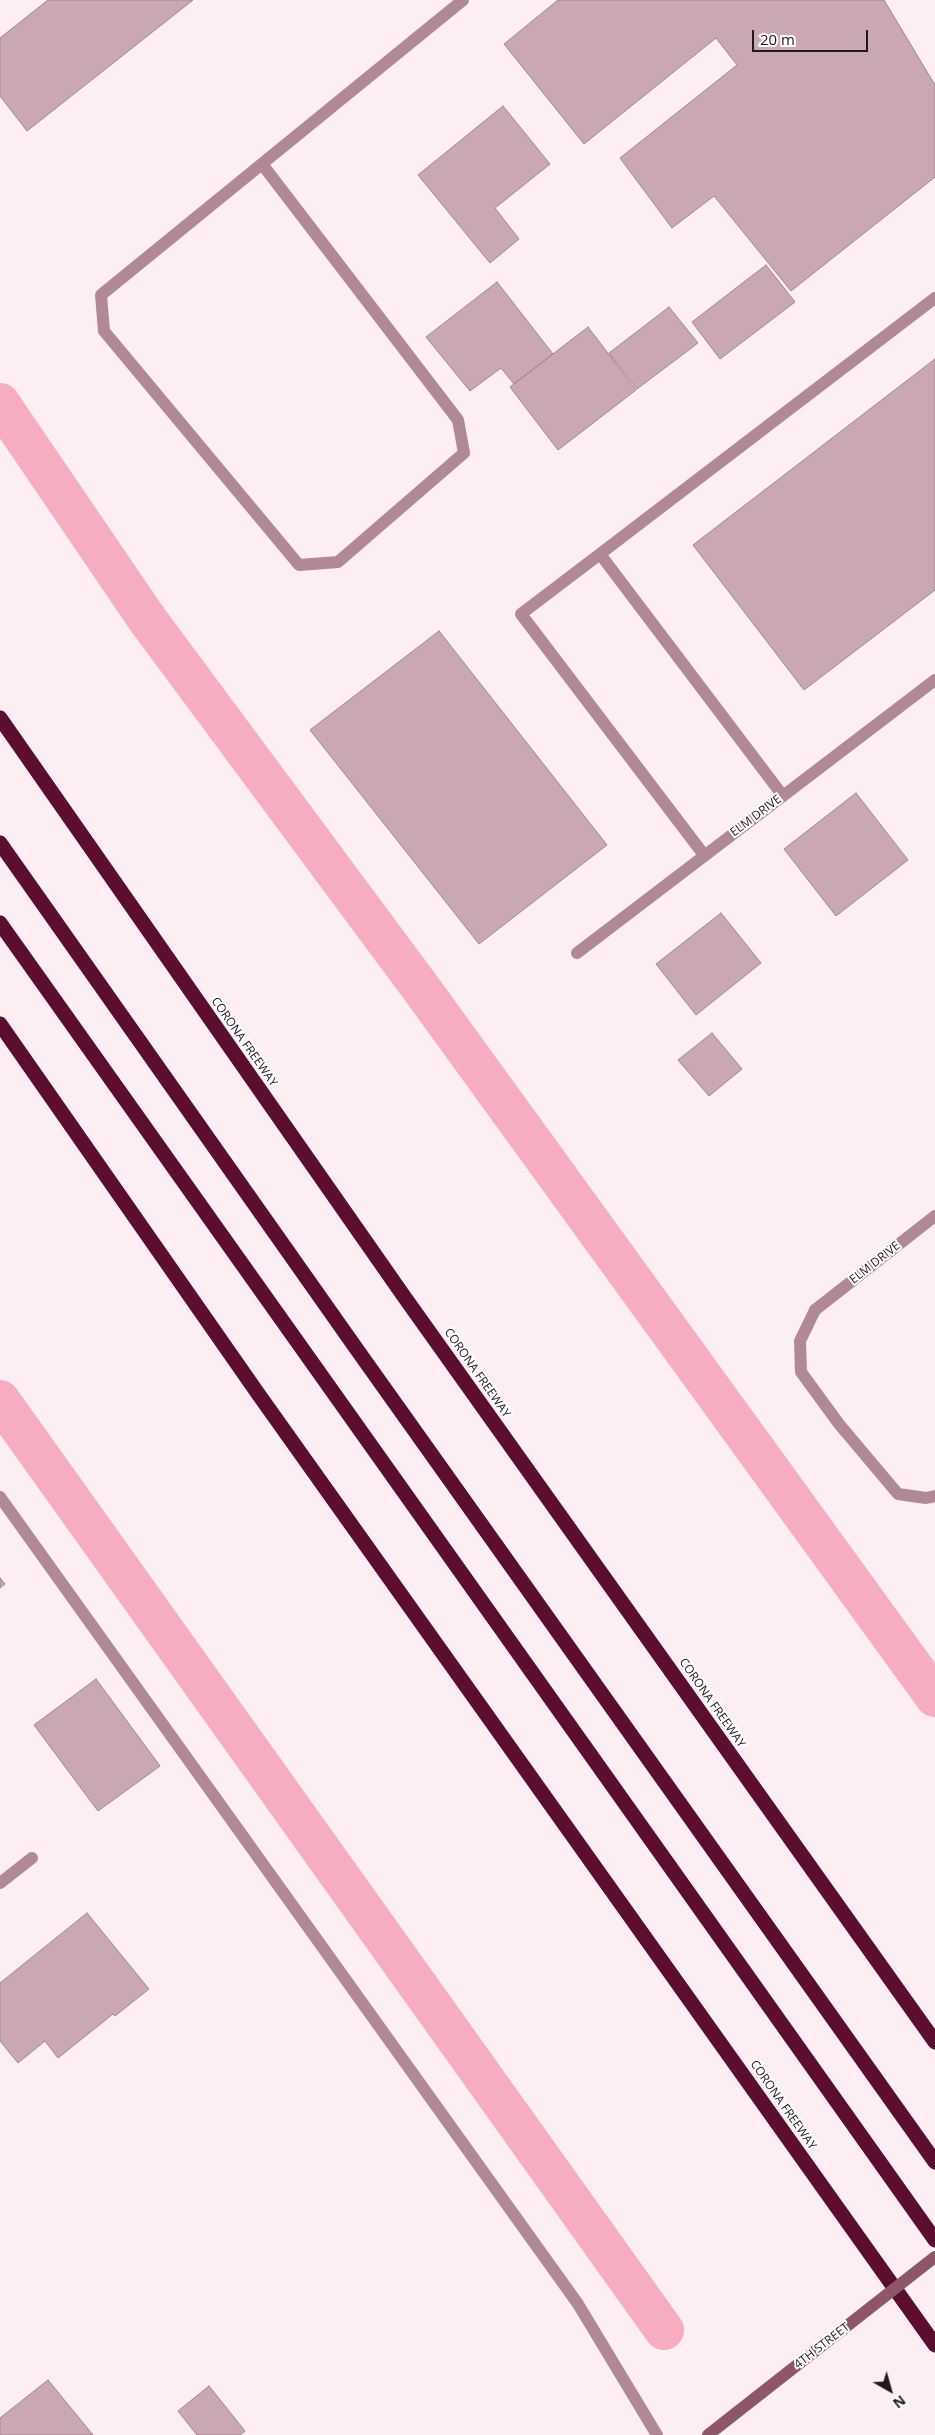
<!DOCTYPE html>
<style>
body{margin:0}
#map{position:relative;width:935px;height:2435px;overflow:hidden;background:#fceef2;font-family:"Open Sans",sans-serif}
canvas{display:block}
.north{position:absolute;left:865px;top:2365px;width:50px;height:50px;-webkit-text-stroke:4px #fff;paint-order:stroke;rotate:142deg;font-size:14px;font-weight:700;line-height:20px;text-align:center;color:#22171a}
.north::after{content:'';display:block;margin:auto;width:18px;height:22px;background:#22171a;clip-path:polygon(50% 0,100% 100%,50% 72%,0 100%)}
.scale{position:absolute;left:752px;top:30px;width:116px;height:22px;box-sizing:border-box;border:2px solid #22171a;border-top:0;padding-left:6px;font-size:15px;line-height:18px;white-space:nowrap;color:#22171a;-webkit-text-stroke:4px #fff;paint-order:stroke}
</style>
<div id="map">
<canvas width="935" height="2435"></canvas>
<div class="north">N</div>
<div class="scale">20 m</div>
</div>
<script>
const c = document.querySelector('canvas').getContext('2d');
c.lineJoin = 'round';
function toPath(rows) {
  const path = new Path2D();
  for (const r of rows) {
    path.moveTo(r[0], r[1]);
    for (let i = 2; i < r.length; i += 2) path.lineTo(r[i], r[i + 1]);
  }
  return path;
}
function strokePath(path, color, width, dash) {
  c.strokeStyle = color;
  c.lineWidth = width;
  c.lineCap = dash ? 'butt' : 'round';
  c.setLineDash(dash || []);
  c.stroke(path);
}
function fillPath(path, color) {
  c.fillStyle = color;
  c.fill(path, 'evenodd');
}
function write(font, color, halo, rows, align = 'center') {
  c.font = font + ' "Open Sans",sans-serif';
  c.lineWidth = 4;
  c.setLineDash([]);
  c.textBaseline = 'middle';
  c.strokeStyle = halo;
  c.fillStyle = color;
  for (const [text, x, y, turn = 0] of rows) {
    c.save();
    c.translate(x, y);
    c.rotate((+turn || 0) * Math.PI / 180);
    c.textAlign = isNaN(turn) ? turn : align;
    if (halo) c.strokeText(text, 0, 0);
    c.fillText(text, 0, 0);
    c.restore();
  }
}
const canal = toPath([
 [0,403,147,619,423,991,935,1697],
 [0,1400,664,2330]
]);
const building = toPath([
 [48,0,193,0,27,131,0,96,0,38,48,0],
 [558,0,884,0,935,85,935,177,791,291,714,196,672,228,620,158,737,65,716,38,584,144,504,44,558,0],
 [503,106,550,164,495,208,519,239,490,263,418,175,503,106],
 [766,265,795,302,720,359,692,322,766,265],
 [497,282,553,354,514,384,501,368,470,391,426,337,497,282],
 [669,307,698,343,637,389,609,353,669,307],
 [588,327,636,390,558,450,510,387,588,327],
 [935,359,935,590,804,690,693,545,935,359],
 [439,631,607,845,479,944,310,730,439,631],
 [856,793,908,860,836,916,784,849,856,793],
 [721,913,761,963,696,1015,656,964,721,913],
 [712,1033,742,1069,709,1096,678,1060,712,1033],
 [0,1578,5,1584,0,1588,0,1578],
 [96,1679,160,1766,98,1811,34,1725,96,1679],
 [87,1913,149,1989,115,2016,113,2014,58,2058,45,2041,18,2063,0,2041,0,1983,87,1913],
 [48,2380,93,2435,0,2435,0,2418,48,2380],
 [209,2386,245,2431,240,2435,197,2435,178,2411,209,2386]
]);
const lane = toPath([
 [262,164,458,420,464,453,338,562,299,565,104,331,101,295,463,0],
 [600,554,521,614,704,855],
 [783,796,600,554,935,298],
 [815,1310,800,1341,801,1372,839,1424,898,1494,926,1498,935,1496],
 [0,1497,578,2304,657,2435]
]);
const street = toPath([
 [577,953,935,680],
 [815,1310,935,1216],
 [0,1883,32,1858]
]);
const secondary = toPath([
 [708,2435,801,2362]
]);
const highway = toPath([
 [0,718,403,1295,935,2042],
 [0,843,358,1351,935,2162],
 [0,923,935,2240],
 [0,1024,259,1395,935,2345]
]);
const secondaryBridge = toPath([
 [801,2362,935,2257]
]);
const streetNames = [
 ["ELM DRIVE",756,816,-37],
 ["CORONA FREEWAY",244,1042,55],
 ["ELM DRIVE",875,1263,-38],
 ["CORONA FREEWAY",477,1373,55],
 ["CORONA FREEWAY",712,1703,55],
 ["CORONA FREEWAY",783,2105,55],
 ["4TH STREET",822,2346,-38]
];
strokePath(canal, '#f6adc2', 40);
fillPath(building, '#c9a8b1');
strokePath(building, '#a4848d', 1);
strokePath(lane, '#b18994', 12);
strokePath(street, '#b18994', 12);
strokePath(secondary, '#8e5768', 12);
strokePath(highway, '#5b0e2f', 15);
strokePath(secondaryBridge, '#8e5768', 12);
write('12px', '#22171a', '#fff', streetNames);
</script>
